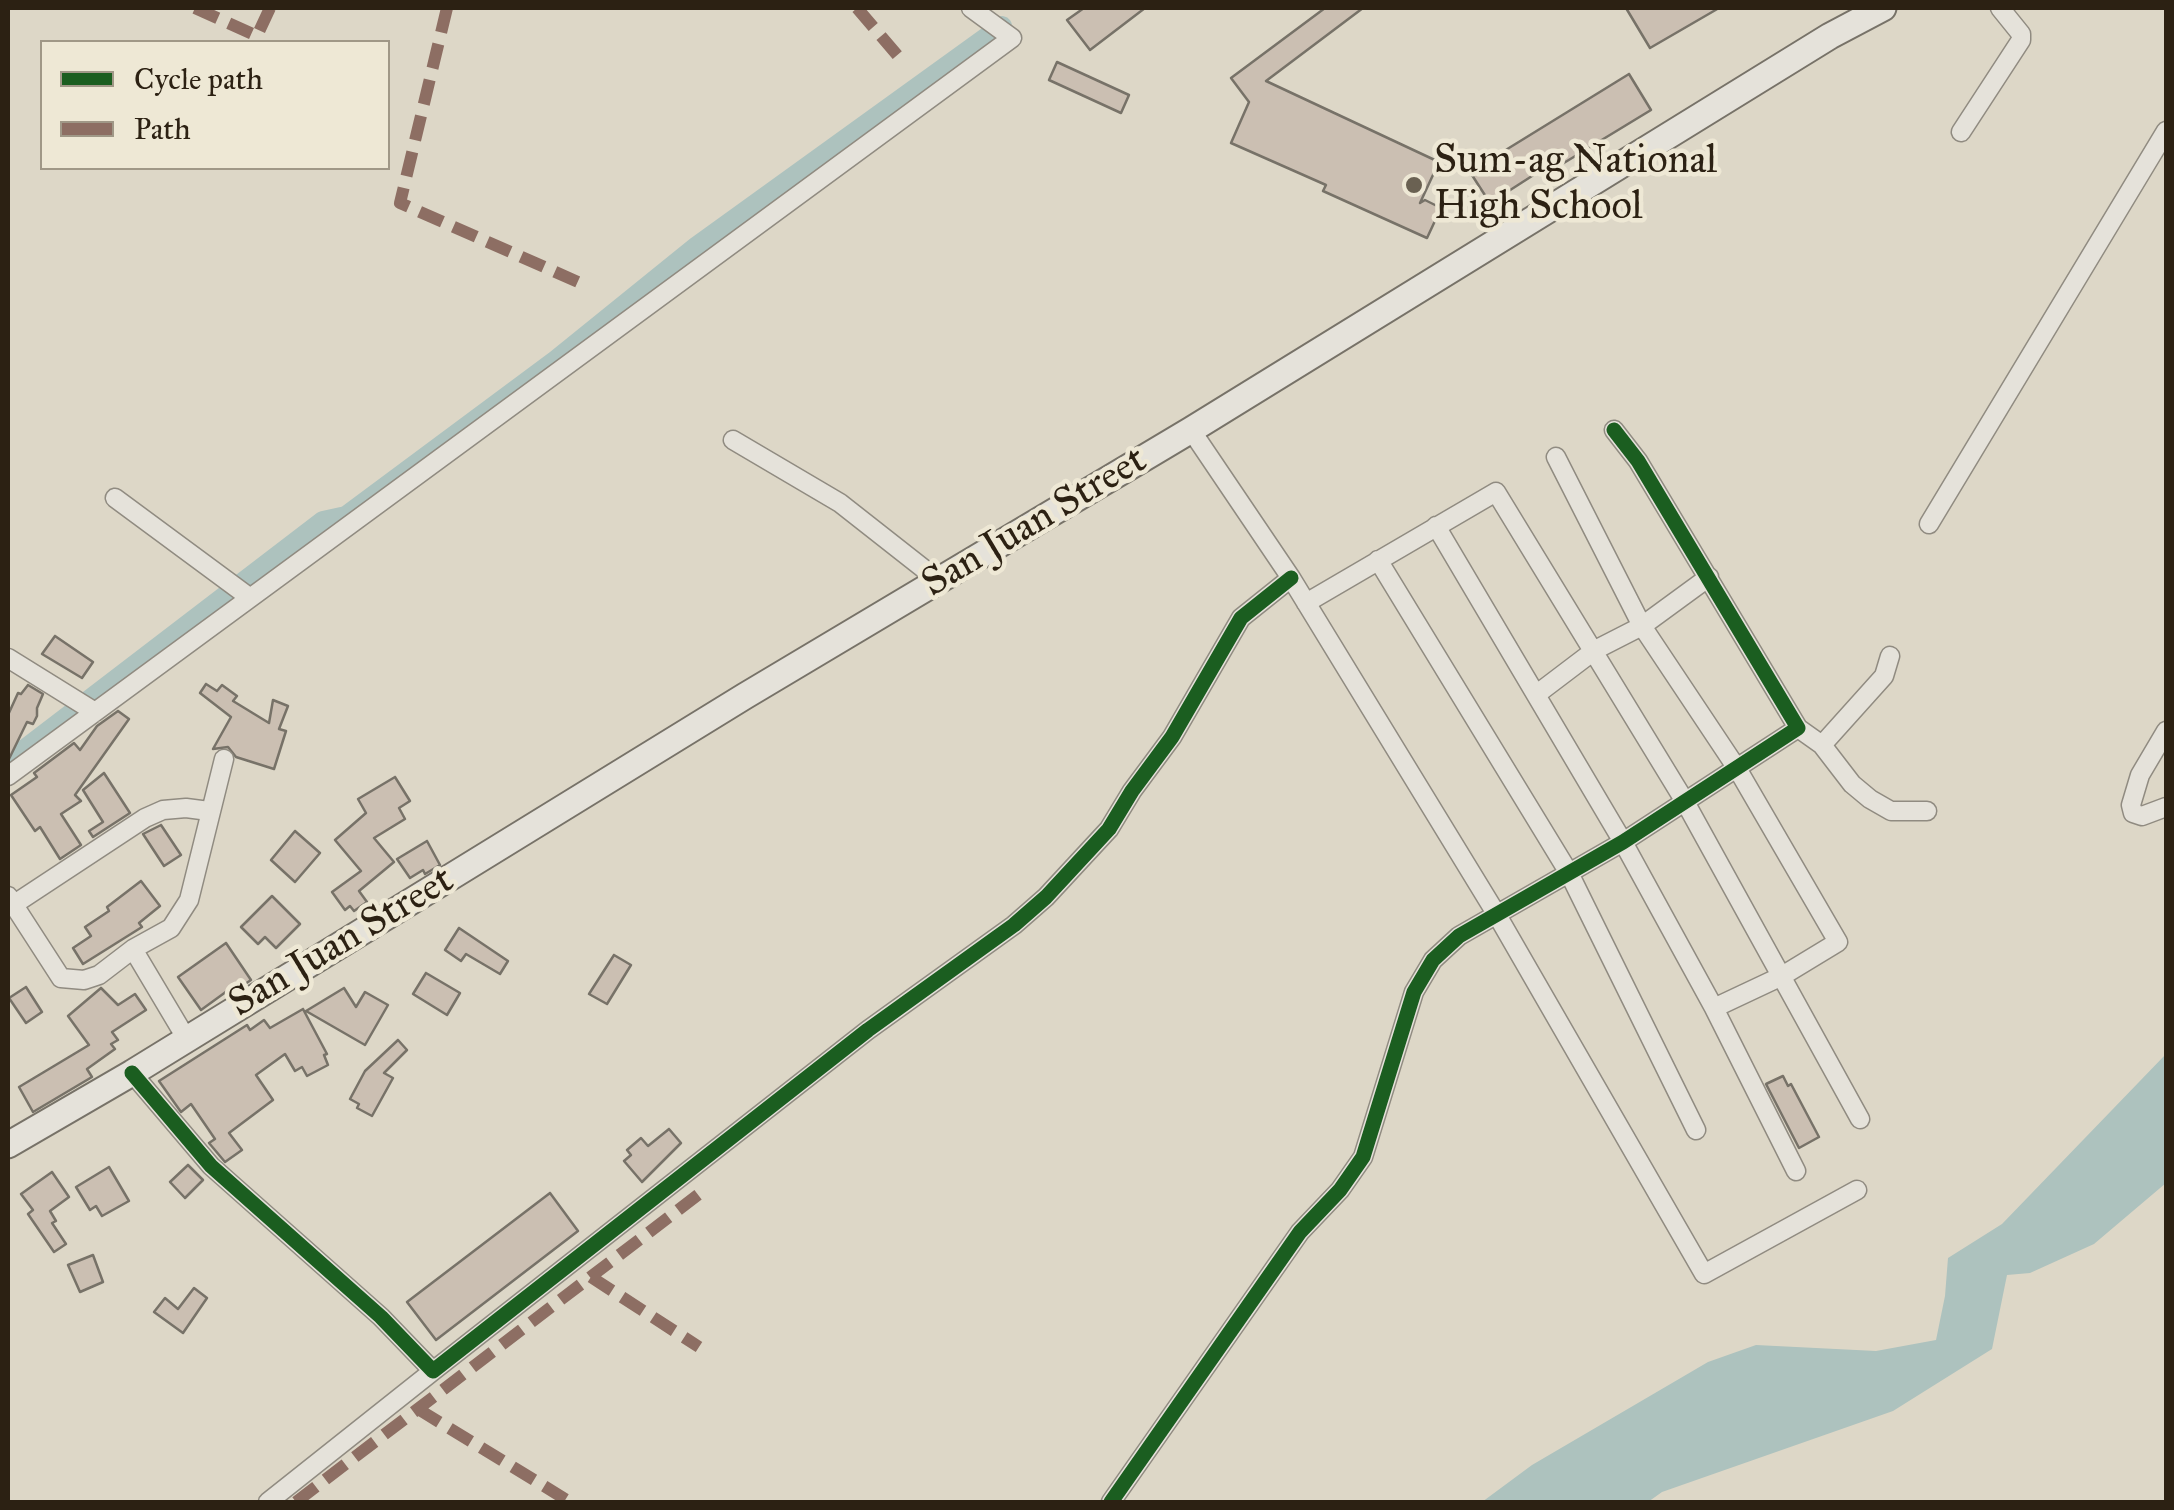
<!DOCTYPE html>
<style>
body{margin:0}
#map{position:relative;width:2174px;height:1510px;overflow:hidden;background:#ddd7c7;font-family:"IM FELL Great Primer",serif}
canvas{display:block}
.frame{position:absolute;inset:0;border:10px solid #2c2113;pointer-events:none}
.legend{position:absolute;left:40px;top:40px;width:350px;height:130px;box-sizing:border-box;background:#eee8d5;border:2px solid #a09887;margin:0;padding:12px 18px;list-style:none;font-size:30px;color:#2c2113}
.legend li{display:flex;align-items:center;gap:20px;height:50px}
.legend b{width:50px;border:2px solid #a09887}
</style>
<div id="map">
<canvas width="2174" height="1510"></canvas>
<div class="frame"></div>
<ul class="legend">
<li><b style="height:12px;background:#1b5e20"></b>Cycle path</li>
<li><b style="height:12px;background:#8d6e63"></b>Path</li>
</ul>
</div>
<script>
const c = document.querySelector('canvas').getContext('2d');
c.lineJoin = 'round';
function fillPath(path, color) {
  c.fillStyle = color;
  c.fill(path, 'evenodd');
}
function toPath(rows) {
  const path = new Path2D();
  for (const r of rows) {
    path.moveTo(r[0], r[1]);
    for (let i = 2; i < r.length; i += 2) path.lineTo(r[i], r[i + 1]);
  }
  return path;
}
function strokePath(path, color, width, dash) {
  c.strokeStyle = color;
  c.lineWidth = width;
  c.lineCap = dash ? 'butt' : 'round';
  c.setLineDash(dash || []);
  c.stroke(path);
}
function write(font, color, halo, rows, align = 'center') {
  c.font = font + ' "IM FELL Great Primer",serif';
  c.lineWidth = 9;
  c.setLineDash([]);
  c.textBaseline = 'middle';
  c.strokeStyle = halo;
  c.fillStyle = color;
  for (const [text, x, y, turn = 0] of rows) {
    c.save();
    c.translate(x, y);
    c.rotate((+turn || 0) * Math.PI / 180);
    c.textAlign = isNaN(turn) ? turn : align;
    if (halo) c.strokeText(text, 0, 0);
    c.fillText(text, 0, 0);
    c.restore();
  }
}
const water = toPath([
 [2166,1054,2166,1183,2094,1244,2030,1273,2007,1275,1992,1349,1893,1411,1662,1492,1648,1502,1482,1502,1532,1465,1708,1362,1756,1345,1876,1351,1936,1340,1945,1296,1948,1258,2002,1224]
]);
const canal = toPath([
 [8,762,323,521,346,516,556,360,697,246,1002,26]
]);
const building = toPath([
 [1084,8,1145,8,1090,50,1067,20,1084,8],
 [1325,8,1363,8,1266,81,1439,162,1420,203,1425,200,1441,208,1427,238,1323,191,1326,185,1231,143,1249,102,1231,78,1325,8],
 [1626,8,1719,8,1650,48,1626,8],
 [1057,62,1129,95,1121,113,1049,80,1057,62],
 [1629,74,1651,110,1549,172,1546,167,1490,203,1470,172,1629,74],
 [55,636,93,662,82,678,42,654,55,636],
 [206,684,217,691,222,685,237,696,233,701,269,723,273,700,288,706,279,729,286,731,274,769,236,757,228,747,213,749,231,717,200,693,206,684],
 [28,685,43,694,37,708,37,716,33,724,27,722,8,761,8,715,18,693,21,694,28,685],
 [118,711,129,719,75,795,81,801,61,814,81,845,60,859,40,827,35,831,11,795,37,777,34,773,74,743,80,750,97,726,118,711],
 [104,773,130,813,93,837,89,831,103,822,83,790,104,773],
 [395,777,410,801,399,808,405,819,374,838,394,862,359,891,367,902,354,911,350,906,345,910,332,892,361,871,335,840,366,813,358,799,395,777],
 [161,825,181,855,164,866,143,834,161,825],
 [295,831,320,853,295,882,271,860,295,831],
 [427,841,440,865,425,874,423,870,410,878,397,859,427,841],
 [141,881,160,906,139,923,142,927,83,964,73,948,91,936,85,927,109,911,107,907,141,881],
 [272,896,300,924,276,948,265,937,258,944,241,927,272,896],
 [459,928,508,961,500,974,466,954,461,961,445,950,459,928],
 [226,943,251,980,236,990,234,986,201,1010,178,977,226,943],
 [614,955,631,965,607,1004,589,994,614,955],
 [426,973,460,993,447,1015,413,994,426,973],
 [26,987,42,1012,26,1023,9,998,26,987],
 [101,988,118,1005,135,994,146,1010,112,1032,118,1040,111,1044,115,1049,87,1069,92,1077,33,1112,19,1087,89,1045,68,1016,101,988],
 [344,988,356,1007,365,992,388,1005,365,1045,306,1011,344,988],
 [303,1009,327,1054,324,1055,328,1065,307,1076,302,1067,295,1071,285,1054,256,1075,273,1100,229,1133,242,1150,225,1162,209,1143,215,1139,191,1104,181,1112,159,1081,247,1025,250,1030,264,1020,270,1028,303,1009],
 [398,1040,407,1050,384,1073,393,1078,372,1116,357,1108,359,1104,350,1099,365,1071,398,1040],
 [1783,1076,1788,1086,1791,1084,1819,1137,1799,1148,1766,1084,1783,1076],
 [669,1129,681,1143,642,1182,624,1161,631,1155,627,1150,641,1138,648,1146,669,1129],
 [188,1165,203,1180,185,1198,170,1182,188,1165],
 [109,1167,129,1201,102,1216,96,1206,90,1210,76,1187,109,1167],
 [52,1172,69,1197,50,1211,56,1221,52,1223,66,1244,54,1252,28,1214,33,1210,21,1194,52,1172],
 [550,1193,578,1231,436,1340,407,1302,550,1193],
 [93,1255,103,1282,80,1292,68,1265,93,1255],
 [194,1288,207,1298,183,1333,154,1312,165,1298,178,1309,194,1288]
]);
const minor = toPath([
 [1961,132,2021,40,2021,34,2000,8],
 [1191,430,1291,578,1497,915,1704,1274,1857,1190],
 [733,440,840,503,938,580],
 [1556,457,1642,626,1738,770,1838,942,1782,976,1714,1008],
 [115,498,249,597],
 [1929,524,2166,131],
 [1436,526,1623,842,1714,1008,1796,1171],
 [1378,560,1569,873,1696,1130],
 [1306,603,1496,492,1684,800,1860,1119],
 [8,658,95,712],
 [1537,694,1595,650,1642,626,1709,577],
 [1798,728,1822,745,1884,676,1890,656],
 [2166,731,2140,775,2131,805,2133,813,2142,816,2166,807],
 [1822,745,1852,784,1870,799,1891,811,1927,811],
 [8,776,1012,38,971,8],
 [8,896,61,978,84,980,99,975,133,949,171,928,189,900,224,759],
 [13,905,145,818,163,810,186,808,209,811],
 [133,949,186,1038],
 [132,1073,211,1166,381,1317,433,1371,868,1030,1014,925,1046,897,1109,829,1132,791,1172,737,1241,618,1291,578],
 [268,1502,433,1371],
 [1111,1502,1300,1232,1340,1190,1363,1157,1414,992,1433,960,1459,936,1623,842,1798,728,1638,461,1614,430]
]);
const secondary = toPath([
 [8,1145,132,1073,745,696,1191,430,1830,36,1883,8]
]);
const quiet = toPath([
 [195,8,257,36,270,8],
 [447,8,400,203,578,282],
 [857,8,898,56],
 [591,1277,699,1347],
 [418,1409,570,1502],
 [296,1502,703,1191]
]);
const cycleway = toPath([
 [132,1073,211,1166,381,1317,433,1371,868,1030,1014,925,1046,897,1109,829,1132,791,1172,737,1241,618,1291,578],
 [1111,1502,1300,1232,1340,1190,1363,1157,1414,992,1433,960,1459,936,1623,842,1798,728,1638,461,1614,430]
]);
const markers = [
 [1414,185,10,"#6a6152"]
];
const poiNames = [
 ["Sum-ag National",1434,162],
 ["High School",1434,208]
];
const streetNames = [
 ["San Juan Street",1035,523,-31],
 ["San Juan Street",342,943,-31]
];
fillPath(water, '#adc2be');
strokePath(canal, '#adc2be', 20);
fillPath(building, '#cbbfb2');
strokePath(building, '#777268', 2.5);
strokePath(minor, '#908b81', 21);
strokePath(secondary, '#777268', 29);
strokePath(minor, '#e5e2da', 18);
strokePath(secondary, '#e5e2da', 25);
strokePath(quiet, '#8d6e63', 12, [25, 12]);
strokePath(cycleway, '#1b5e20', 15);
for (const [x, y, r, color] of markers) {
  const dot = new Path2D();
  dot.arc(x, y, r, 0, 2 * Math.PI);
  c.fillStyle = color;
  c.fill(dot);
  strokePath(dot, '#eee8d5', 4);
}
write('40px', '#2c2113', '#eee8d5', poiNames, 'left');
write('40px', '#2c2113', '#eee8d5', streetNames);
</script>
